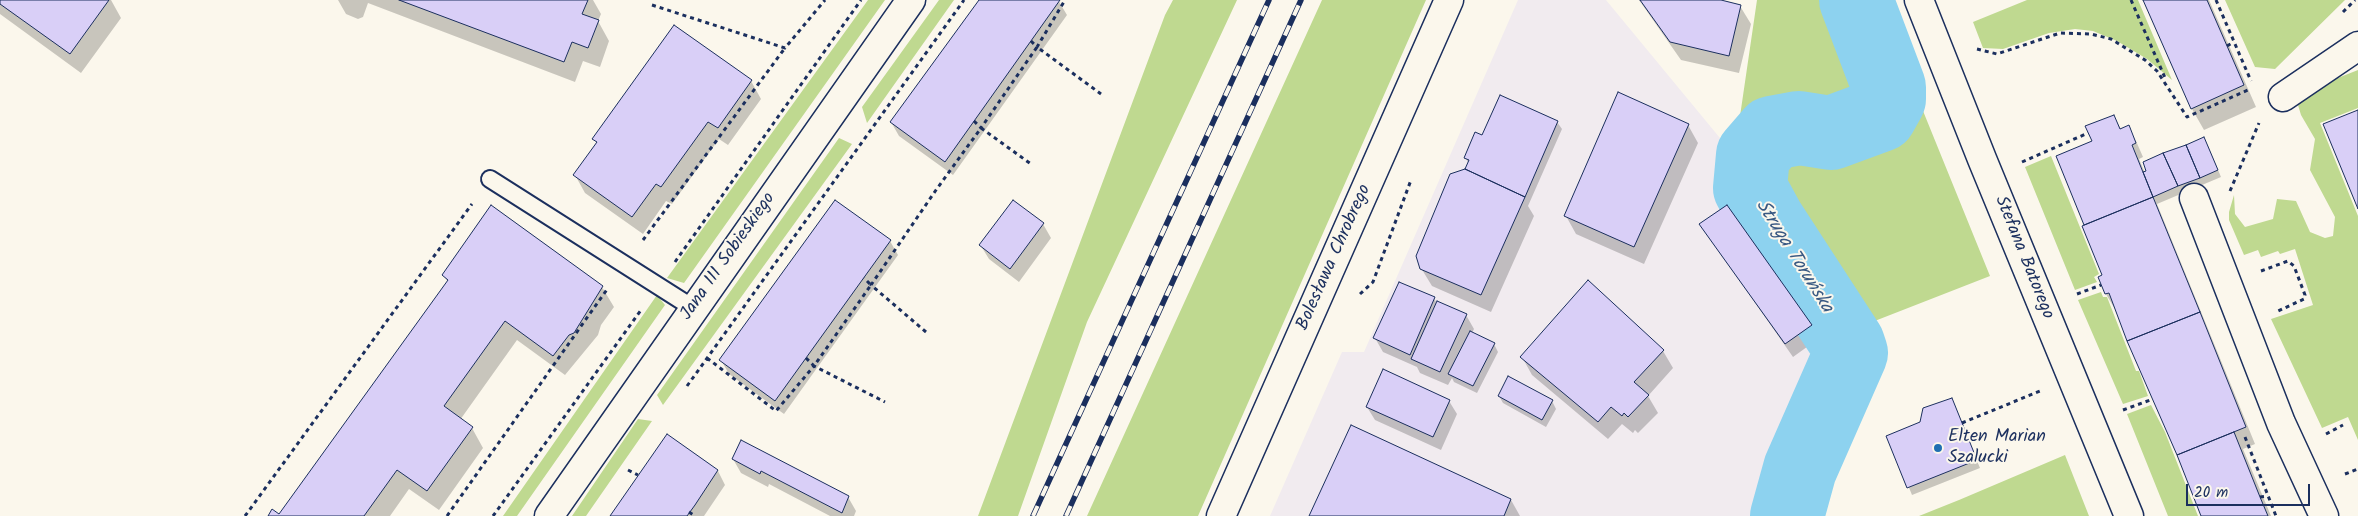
<!DOCTYPE html>
<meta charset="utf-8">
<style>
body{margin:0}
#map{position:relative;width:2358px;height:516px;overflow:hidden;background:#fbf7ec;font-family:Kalam,sans-serif}
canvas{display:block}
.scale{position:absolute;left:2186px;top:484px;width:124px;height:22px;box-sizing:border-box;border:2px solid #1b2f5e;border-top:0;padding-left:6px;font-size:15px;line-height:18px;white-space:nowrap;color:#1b2f5e;-webkit-text-stroke:4px #fbf7ec;paint-order:stroke}
</style>
<div id="map">
<canvas width="2358" height="516"></canvas>
<div class="scale">20 m</div>
</div>
<script>
const c = document.querySelector('canvas').getContext('2d');
c.lineJoin = 'round';
function fillPath(path, color) {
  c.fillStyle = color;
  c.fill(path, 'evenodd');
}
function toPath(rows) {
  const path = new Path2D();
  for (const r of rows) {
    path.moveTo(r[0], r[1]);
    for (let i = 2; i < r.length; i += 2) path.lineTo(r[i], r[i + 1]);
  }
  return path;
}
function strokePath(path, color, width, dash) {
  c.strokeStyle = color;
  c.lineWidth = width;
  c.lineCap = dash ? 'butt' : 'round';
  c.setLineDash(dash || []);
  c.stroke(path);
}
function write(font, color, halo, rows, align = 'center') {
  c.font = font + ' Kalam,sans-serif';
  c.lineWidth = 4;
  c.setLineDash([]);
  c.textBaseline = 'middle';
  c.strokeStyle = halo;
  c.fillStyle = color;
  for (const [text, x, y, turn = 0] of rows) {
    c.save();
    c.translate(x, y);
    c.rotate((+turn || 0) * Math.PI / 180);
    c.textAlign = isNaN(turn) ? turn : align;
    if (halo) c.strokeText(text, 0, 0);
    c.fillText(text, 0, 0);
    c.restore();
  }
}
const built = toPath([
 [1518,0,1606,0,1734,155,1727,205,1812,325,1832,370,1782,516,1270,516,1342,352,1364,352]
]);
const green = toPath([
 [868,0,885,0,684,283,667,278],
 [939,0,954,0,867,123,862,107],
 [1173,0,1237,0,1087,322,1018,516,978,516,1165,15],
 [1322,0,1426,0,1198,516,1087,516],
 [1757,0,1878,0,1990,276,1867,324,1881,363,1811,476,1809,516,1782,516,1832,370,1812,325,1727,205],
 [2027,0,2138,0,2172,80,2147,59,2117,41,2093,31,2075,29,2049,33,2003,49,1983,48,1973,22],
 [2225,0,2345,0,2275,69,2255,67],
 [2358,70,2358,108,2320,123,2358,216,2358,440,2348,417,2322,428,2271,319,2313,305,2295,249,2280,254,2278,251,2261,257,2258,250,2244,255,2229,220,2229,212,2234,195,2235,214,2245,227,2273,219,2277,199,2296,201,2310,232,2325,238,2333,236,2335,217,2310,170,2315,139,2301,115,2295,95],
 [839,138,852,144,663,405,657,395],
 [2051,156,2099,274,2094,277,2097,282,2075,290,2025,167],
 [2101,292,2103,297,2107,297,2136,371,2139,371,2148,396,2123,404,2078,300],
 [657,295,665,305,517,516,503,516],
 [2151,405,2165,432,2198,516,2168,516,2127,414],
 [638,419,652,421,586,516,572,516],
 [2065,455,2089,516,1919,516,1959,500]
]);
const shadow = toPath([
 [0,0,111,0,121,18,81,73,0,14],
 [338,0,593,0,601,14,598,21,609,41,600,67,583,61,575,82,368,3,363,17,358,19,346,14],
 [981,0,1058,0,1067,15,953,175,899,136,891,122],
 [1639,0,1716,0,1740,6,1751,24,1739,73,1681,60],
 [2144,0,2209,0,2256,107,2204,130,2192,109],
 [751,81,761,99,728,145,719,139,672,204,666,201,643,234,585,193,575,175,597,144,594,139],
 [2113,116,2121,129,2128,127,2136,141,2143,157,2139,159,2145,173,2208,146,2221,177,2157,204,2255,444,2243,449,2271,516,2203,516,2116,311,2106,294,2103,276,2085,224,2093,142],
 [1557,122,1562,129,1528,206,1534,216,1491,312,1432,286,1421,268,1469,164,1465,157,1483,136],
 [1688,125,1698,143,1644,264,1576,234,1566,216],
 [835,201,890,241,898,255,784,414,729,374,721,360],
 [492,207,602,287,614,307,601,325,598,335,565,375,517,340,460,420,472,428,483,448,439,510,409,489,390,516,269,516,279,515,448,282,443,275],
 [1043,224,1051,238,1019,282,989,259,981,246],
 [1701,225,1811,326,1818,339,1793,357],
 [1434,298,1437,304,1466,315,1474,329,1472,333,1494,344,1498,352,1477,393,1454,382,1452,378,1448,385,1420,373,1417,367,1383,352,1375,338],
 [1663,351,1673,368,1648,396,1658,413,1638,433,1635,430,1633,433,1622,424,1608,439,1532,375,1522,357],
 [1499,396,1552,401,1556,409,1546,427,1503,403],
 [1951,399,1980,468,1912,495,1888,436,1922,423],
 [1449,401,1457,414,1441,450,1375,420,1367,407],
 [667,436,718,471,725,485,704,516,612,516],
 [733,459,848,497,856,511,854,516,830,516,769,484,768,487,741,473],
 [1511,500,1520,516,1311,516]
]);
const river = toPath([
 [1787,516,1800,469,1851,353,1848,344,1768,221,1750,188,1753,155,1772,133,1799,128,1831,133,1880,115,1889,99,1889,87,1856,0]
]);
const building = toPath([
 [0,0,109,0,70,54,0,4,0,0],
 [399,0,588,0,582,14,599,20,588,48,572,42,564,62,399,0],
 [979,0,1060,0,945,162,890,122,979,0],
 [1640,0,1721,0,1741,5,1729,56,1670,42,1640,0],
 [2143,0,2207,0,2244,85,2191,109,2143,0],
 [674,25,752,80,718,128,708,122,661,187,656,184,632,217,573,175,597,142,592,139,674,25],
 [1618,92,1689,124,1634,247,1564,216,1618,92],
 [1500,95,1558,121,1525,197,1465,169,1469,160,1464,158,1475,132,1482,135,1500,95],
 [2358,110,2358,209,2323,124,2358,110],
 [2114,115,2120,129,2129,125,2136,143,2132,145,2153,197,2084,225,2056,156,2092,141,2085,126,2114,115],
 [2204,137,2218,170,2200,178,2186,145,2204,137],
 [2186,145,2200,178,2178,186,2163,153,2186,145],
 [2163,153,2178,186,2153,197,2143,172,2146,171,2143,162,2163,153],
 [1465,169,1525,197,1481,295,1420,269,1416,256,1450,174,1465,169],
 [2153,197,2200,312,2127,341,2109,293,2105,294,2098,277,2102,275,2082,226,2153,197],
 [835,200,891,240,775,401,719,360,835,200],
 [1013,200,1044,223,1010,269,979,245,1013,200],
 [491,205,603,286,574,333,569,335,553,356,505,321,444,406,473,427,427,491,397,470,364,516,268,516,272,509,279,514,448,280,442,275,491,205],
 [1727,205,1812,325,1785,344,1699,224,1727,205],
 [1588,280,1664,350,1634,382,1649,395,1628,417,1624,413,1622,416,1611,407,1598,422,1520,357,1588,280],
 [1399,282,1435,297,1410,355,1373,338,1399,282],
 [1437,301,1467,314,1440,372,1411,359,1437,301],
 [2200,312,2246,427,2177,455,2127,341,2200,312],
 [1470,331,1495,343,1473,386,1448,374,1470,331],
 [1383,369,1450,400,1433,437,1366,407,1383,369],
 [1508,376,1553,400,1542,420,1498,396,1508,376],
 [1952,398,1977,460,1907,488,1886,436,1920,422,1923,408,1952,398],
 [1351,425,1511,499,1504,516,1309,516,1351,425],
 [2234,432,2260,497,2268,516,2201,516,2177,455,2234,432],
 [667,434,718,470,695,505,687,516,610,516,667,434],
 [741,440,849,496,842,513,761,471,760,474,732,459,741,440]
]);
const path = toPath([
 [2131,0,2166,80],
 [2216,0,2251,81],
 [652,5,785,48,825,0],
 [2343,12,2355,0],
 [1031,41,1037,47,1065,0],
 [2227,46,2234,42],
 [1977,49,1997,54,2060,33,2091,34,2111,39,2145,60,2157,71,2187,117,2248,90],
 [974,121,981,128,1037,47,1101,94],
 [2022,162,2088,133],
 [2230,191,2259,123],
 [643,240,785,48],
 [675,262,861,0],
 [2261,271,2288,261,2294,266,2305,295,2304,299,2276,312],
 [1360,294,1373,282,1411,180],
 [2077,294,2101,285],
 [926,332,871,285,936,190,981,128,1031,164],
 [707,358,776,411,814,366,885,402],
 [806,358,814,366,871,285,864,278],
 [687,386,964,0],
 [2123,410,2153,399],
 [1962,423,2040,391],
 [2326,434,2343,425],
 [2245,437,2276,516],
 [628,470,638,475],
 [2345,474,2358,469],
 [2260,497,2268,496],
 [689,512,695,516],
 [245,516,472,204],
 [447,516,608,288],
 [493,516,641,310]
]);
const lane = toPath([
 [490,179,693,308]
]);
const street = toPath([
 [1919,0,1982,159,2129,516],
 [2283,97,2358,46],
 [2194,198,2281,423,2324,516]
]);
const secondary = toPath([
 [549,516,911,0],
 [1221,516,1449,0]
]);
const rail = toPath([
 [1033,516,1269,0],
 [1066,516,1301,0]
]);
const markers = [
 [1938,448,5,"#1f6fb2"]
];
const streetNames = [
 ["Jana III Sobieskiego",729,257,-55],
 ["Bolesława Chrobrego",1335,258,-66],
 ["Stefana Batorego",2023,258,68]
];
const poiNames = [
 ["Elten Marian",1948,438],
 ["Szalucki",1948,459]
];
const waterNames = [
 ["Struga Toruńska",1793,257,58]
];
fillPath(built, '#f1ebef');
fillPath(green, '#bfd990');
fillPath(shadow, '#0003');
strokePath(river, '#8dd2ef', 74);
fillPath(building, '#d9cff7');
strokePath(building, '#1b2f5e', 1);
strokePath(lane, '#1b2f5e', 20);
strokePath(street, '#1b2f5e', 31);
strokePath(secondary, '#1b2f5e', 31);
strokePath(path, '#1b2f5e', 3, [4, 4]);
strokePath(lane, '#fbf7ec', 16);
strokePath(street, '#fbf7ec', 28);
strokePath(secondary, '#fbf7ec', 28);
strokePath(rail, '#1b2f5e', 5.5);
strokePath(rail, '#fbf7ec', 4, [11]);
for (const [x, y, r, color] of markers) {
  const dot = new Path2D();
  dot.arc(x, y, r, 0, 2 * Math.PI);
  c.fillStyle = color;
  c.fill(dot);
  strokePath(dot, '#fbf7ec', 2);
}
write('18px', '#1b2f5e', '#fbf7ec', streetNames);
write('18px', '#1b2f5e', '#fbf7ec', poiNames, 'left');
write('italic 19px', '#385882', '#fbf7ec', waterNames);
</script>
